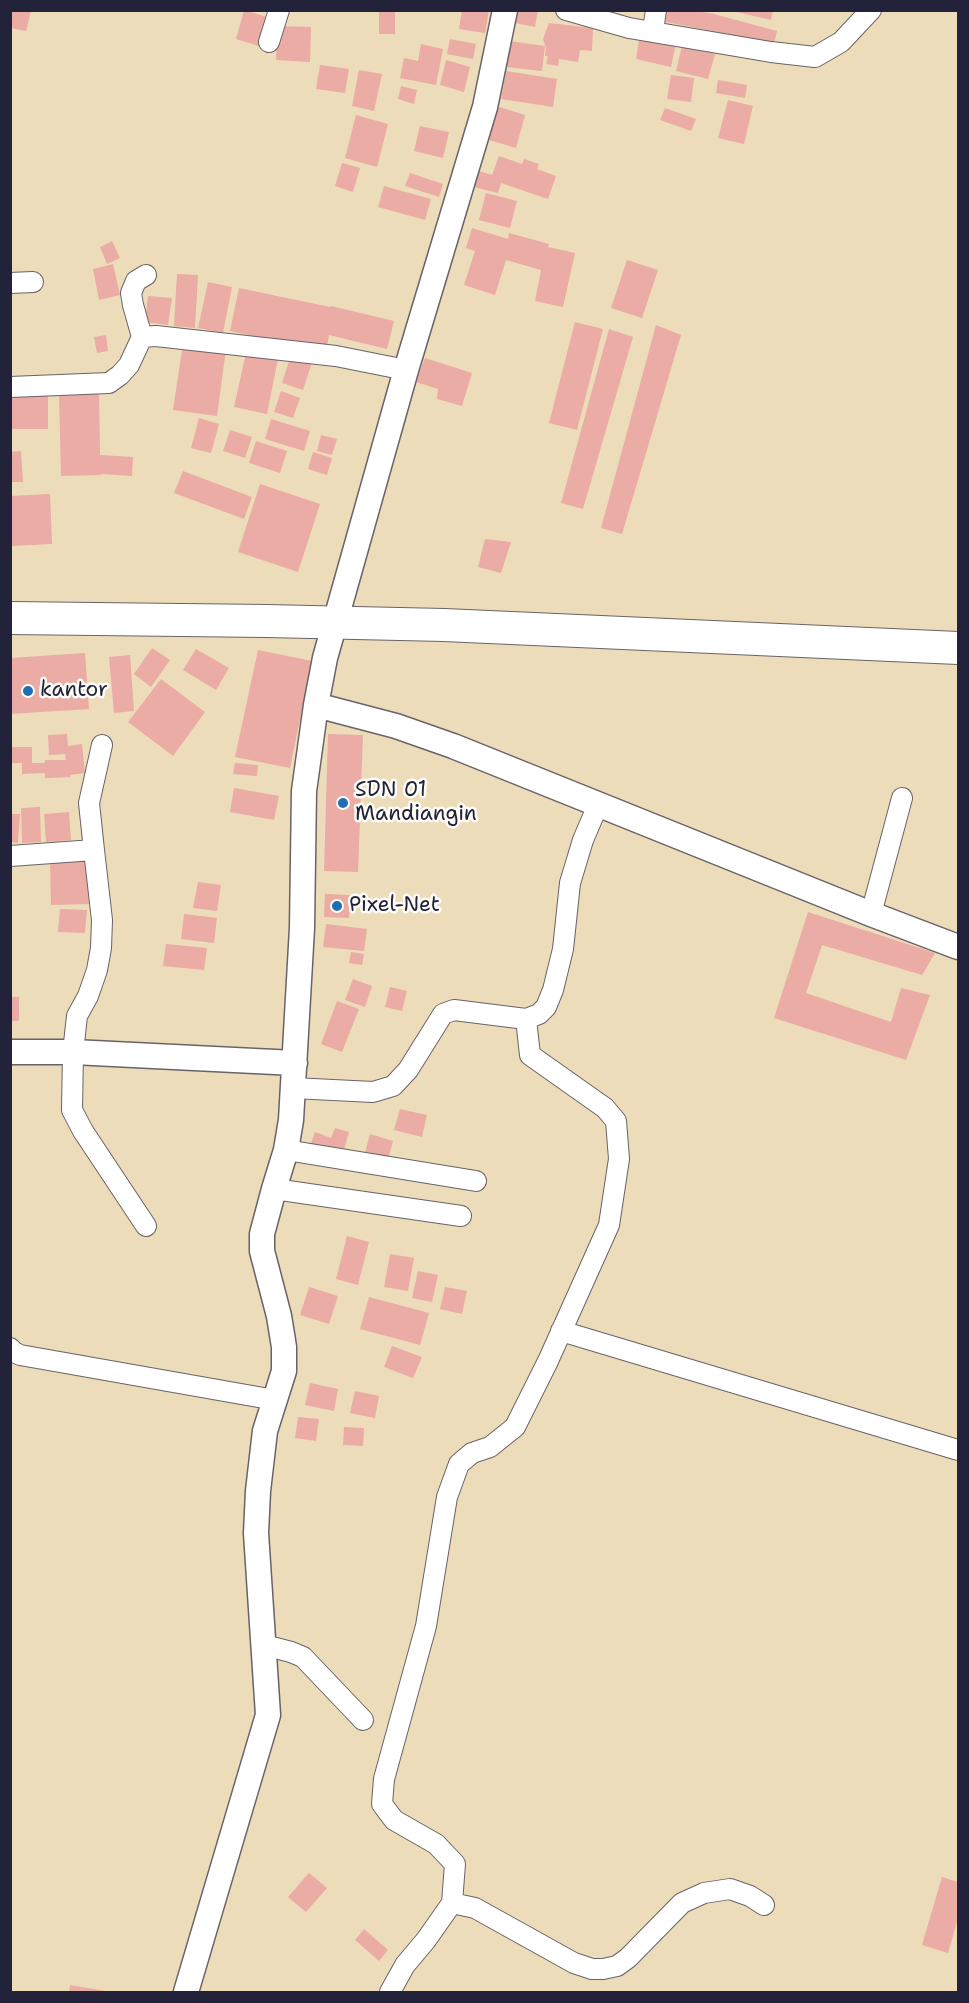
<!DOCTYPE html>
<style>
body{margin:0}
#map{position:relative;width:969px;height:2003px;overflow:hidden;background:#eddcb9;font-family:"Shantell Sans",sans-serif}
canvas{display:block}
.frame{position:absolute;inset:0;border:12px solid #22223b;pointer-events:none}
</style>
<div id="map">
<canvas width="969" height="2003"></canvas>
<div class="frame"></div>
</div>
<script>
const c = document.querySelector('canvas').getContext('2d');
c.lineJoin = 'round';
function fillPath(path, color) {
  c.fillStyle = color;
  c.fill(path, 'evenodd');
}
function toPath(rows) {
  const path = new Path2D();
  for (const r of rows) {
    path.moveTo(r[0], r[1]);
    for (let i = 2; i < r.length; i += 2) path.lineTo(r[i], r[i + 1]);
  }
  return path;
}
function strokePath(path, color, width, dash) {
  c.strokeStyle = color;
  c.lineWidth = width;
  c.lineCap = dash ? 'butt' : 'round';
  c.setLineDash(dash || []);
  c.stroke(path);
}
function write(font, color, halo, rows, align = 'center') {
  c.font = font + ' "Shantell Sans",sans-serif';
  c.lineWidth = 5;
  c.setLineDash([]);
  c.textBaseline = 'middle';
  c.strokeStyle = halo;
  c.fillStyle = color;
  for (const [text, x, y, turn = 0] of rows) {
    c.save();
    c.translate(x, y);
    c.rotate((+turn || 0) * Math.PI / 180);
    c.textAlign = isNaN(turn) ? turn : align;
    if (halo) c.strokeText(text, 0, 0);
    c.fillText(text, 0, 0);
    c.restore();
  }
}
const building = toPath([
 [10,10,31,11,26,31,10,28],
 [244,10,267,17,259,46,236,39],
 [462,10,489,10,485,33,459,29],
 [517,10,538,10,535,27,515,23],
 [663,10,692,10,714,14,777,31,773,47,717,32,661,21],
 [728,10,773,10,771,20],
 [395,11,395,34,379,34,379,12],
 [549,23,593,28,592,51,580,50,578,62,559,59,558,66,546,64,548,56,545,56,546,48,543,39],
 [277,26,311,27,310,62,276,60],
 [640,35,676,43,671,67,636,59],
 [450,39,476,44,473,59,447,54],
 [509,41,545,46,542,71,506,67],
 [421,44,443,49,436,85,400,78,404,58,418,61],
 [682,46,715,54,708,79,676,71],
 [446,60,470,67,464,92,440,85],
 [320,65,349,69,345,93,316,89],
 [359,70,382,74,374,111,352,106],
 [506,71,557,79,553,107,501,99],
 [671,75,694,78,691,102,667,99],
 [718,80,747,85,745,98,716,93],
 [401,86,417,90,414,104,398,99],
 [728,100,753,106,744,144,718,138],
 [496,106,525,115,516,148,486,139],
 [665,108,696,119,691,131,660,120],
 [356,115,388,124,377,167,345,158],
 [420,126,449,132,443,158,414,151],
 [499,156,522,164,524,159,539,164,537,169,556,176,548,199,501,183,498,193,474,187,479,171,492,175],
 [342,163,360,168,353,192,335,186],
 [410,173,443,184,439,197,405,186],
 [384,186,431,199,425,220,378,207],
 [486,193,517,201,510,228,479,220],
 [472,228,508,239,509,233,549,244,548,247,575,253,563,307,535,301,541,270,506,260,495,295,464,285,475,251,466,248],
 [112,241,120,258,107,264,100,247],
 [627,260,658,270,642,318,611,308],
 [113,264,120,295,99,300,93,269],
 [177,274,198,275,195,328,174,326],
 [208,282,232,287,223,333,198,328],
 [239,288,330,307,331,306,394,321,387,349,329,335,326,352,230,331],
 [148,296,172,298,168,325,145,322],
 [575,322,603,329,577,430,549,423],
 [656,325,681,335,622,534,601,528],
 [609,329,633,337,583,509,561,503],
 [106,335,108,351,97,353,94,337],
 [183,343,226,349,217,416,173,410],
 [246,353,278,359,267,414,234,407],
 [291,355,312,362,303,390,282,383],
 [425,358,472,373,462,406,437,399,438,389,416,382],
 [281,391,300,398,293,418,274,412],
 [48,393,48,429,10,429,10,394],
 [99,393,100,455,133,457,132,476,101,474,101,475,61,476,59,394],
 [199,418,219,424,211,453,191,448],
 [271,419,310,431,304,451,265,439],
 [230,430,252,437,245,458,223,451],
 [321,435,337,439,332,455,317,451],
 [256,441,287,451,280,473,249,463],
 [21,451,23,482,10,482,10,452],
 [313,452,332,458,327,475,308,469],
 [183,471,252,497,244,519,174,493],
 [260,484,320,504,298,572,238,552],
 [50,494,52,544,10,546,10,496],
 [485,539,511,542,501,573,478,567],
 [152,648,170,660,151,687,134,674],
 [196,649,229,668,216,690,183,670],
 [258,650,312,661,290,768,235,757],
 [85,653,89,709,10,714,10,658],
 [130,655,134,711,114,713,109,657],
 [161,679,205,712,173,756,128,722],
 [67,734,68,746,82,744,85,773,70,775,71,777,45,778,45,773,22,774,22,763,11,763,11,747,32,747,32,763,45,763,45,760,66,760,65,754,49,755,48,735],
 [328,734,363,735,358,872,324,871],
 [235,763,258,765,257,776,233,774],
 [234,788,279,796,274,820,230,812],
 [40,807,41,842,22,843,21,808],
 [69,812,71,840,46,842,44,814],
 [10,814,20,814,18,843,10,842],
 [88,859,89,904,51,905,50,860],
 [198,882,221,885,217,911,193,908],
 [325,894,350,895,349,918,324,917],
 [60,909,87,910,85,933,58,932],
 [808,912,935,953,922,975,822,945,806,993,891,1022,901,988,930,995,906,1060,774,1018],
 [184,914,217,918,214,943,181,939],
 [326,924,367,929,364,951,323,947],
 [166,944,207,948,204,970,163,966],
 [351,952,364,954,362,965,349,963],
 [353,979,372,986,365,1007,345,1000],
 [390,987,407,991,402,1011,385,1007],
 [10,997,19,997,19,1021,10,1021],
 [337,1001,359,1009,342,1052,321,1044],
 [400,1109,427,1115,422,1137,394,1130],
 [335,1128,349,1132,342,1157,310,1146,315,1132,331,1138],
 [370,1134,393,1141,387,1163,364,1156],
 [347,1236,369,1242,358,1285,336,1279],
 [390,1254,414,1258,408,1291,384,1287],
 [418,1271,438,1275,432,1302,412,1298],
 [309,1287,338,1296,329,1324,300,1315],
 [445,1287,467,1291,462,1314,440,1309],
 [369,1297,429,1313,420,1345,360,1329],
 [392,1346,422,1357,413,1378,384,1367],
 [310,1383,338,1389,334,1411,305,1405],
 [355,1391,379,1396,375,1418,350,1413],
 [298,1417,319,1419,316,1441,295,1438],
 [344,1427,364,1428,363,1446,343,1445],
 [309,1873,327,1888,306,1912,288,1897],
 [942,1877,958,1882,958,1918,948,1953,922,1945],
 [364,1929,388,1950,379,1961,355,1940],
 [70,1985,106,1991,106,1992,69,1992]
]);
const minor = toPath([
 [566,10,629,28,771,52,815,57,841,42,871,10],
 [653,31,656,10],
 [269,42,279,10],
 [10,283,33,282],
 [142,337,133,305,131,293,136,281,146,275],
 [10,387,109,383,120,375,129,365,142,337,156,336,336,356,406,370],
 [94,850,89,803,102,745],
 [10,856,94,850,102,920,101,948,97,970,88,996,77,1016,73,1052,72,1110,83,1131,146,1226],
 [871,914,902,798],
 [293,1088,373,1092,393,1086,408,1070,443,1014,454,1010,526,1019,539,1014,546,1007,553,990,563,949,570,883,583,840,598,805],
 [286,1150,476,1181],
 [274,1189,461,1216],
 [561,1331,958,1450],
 [10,1348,14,1352,20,1355,275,1400],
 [264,1645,291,1652,303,1657,363,1720],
 [452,1903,475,1908,574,1963,592,1969,603,1969,617,1966,628,1958,682,1903,704,1893,730,1889,750,1896,764,1905],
 [390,1992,405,1965,426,1940,452,1903,455,1864,436,1844,394,1820,382,1804,384,1779,426,1626,447,1497,459,1464,472,1453,490,1447,515,1427,548,1361,609,1225,619,1159,616,1121,605,1108,530,1055,526,1019]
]);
const tertiary = toPath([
 [316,705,396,726,453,746,871,914,958,947],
 [10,1052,73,1052,295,1063],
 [186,1992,268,1715,256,1533,258,1491,265,1431,284,1371,284,1347,279,1316,262,1251,262,1234,274,1189,286,1150,291,1120,302,928,304,791,316,705,325,658,406,370,485,107,505,10]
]);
const trunk = toPath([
 [10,618,267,621,444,625,958,648]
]);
const markers = [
 [28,691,6,"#1f6fb2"],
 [343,803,6,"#1f6fb2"],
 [337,906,6,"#1f6fb2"]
];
const poiNames = [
 ["kantor",40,691],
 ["SDN 01",355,791],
 ["Mandiangin",355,815],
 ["Pixel-Net",349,906]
];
fillPath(building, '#eaaca4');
strokePath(minor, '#696367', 22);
strokePath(tertiary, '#696367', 27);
strokePath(trunk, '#696367', 34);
strokePath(minor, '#fff', 20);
strokePath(tertiary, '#fff', 24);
strokePath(trunk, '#fff', 32);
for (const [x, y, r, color] of markers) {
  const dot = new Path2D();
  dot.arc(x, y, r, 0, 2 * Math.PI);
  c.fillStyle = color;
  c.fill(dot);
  strokePath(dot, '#fdfcf7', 2);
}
write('21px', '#22223b', '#fdfcf7', poiNames, 'left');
</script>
